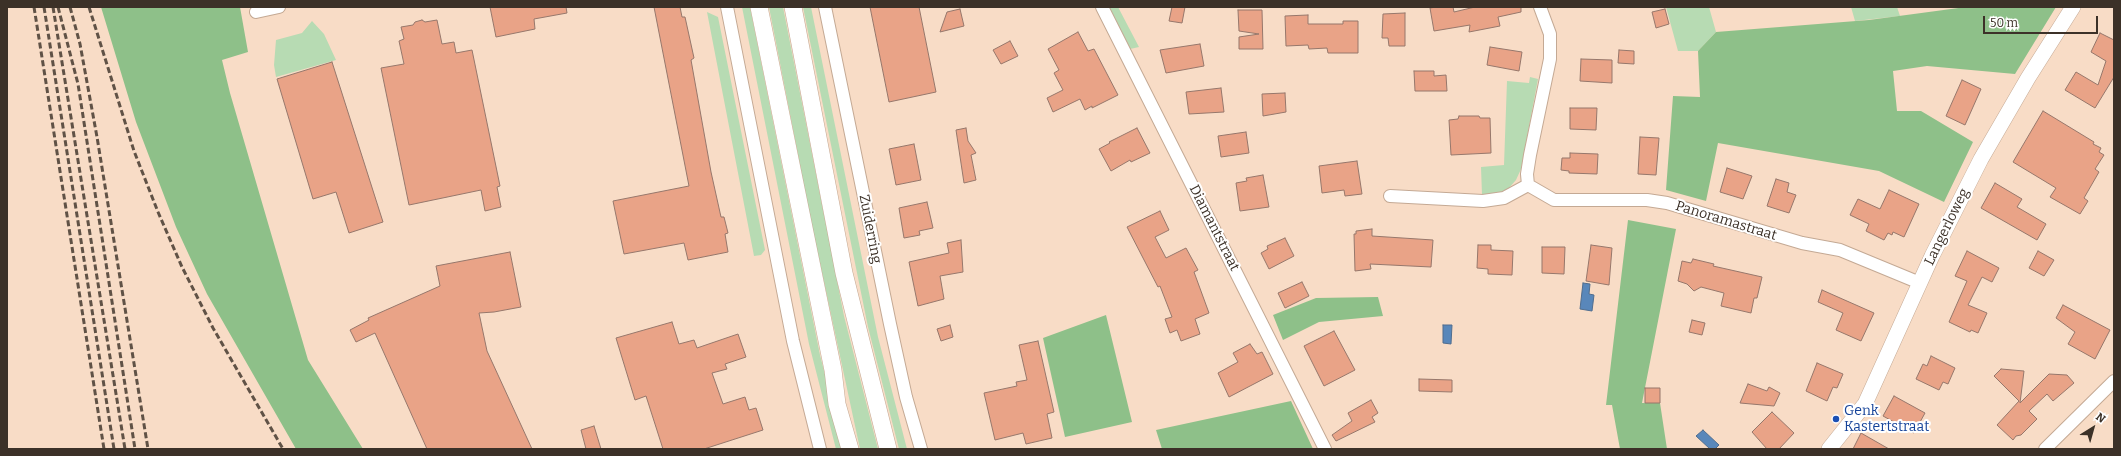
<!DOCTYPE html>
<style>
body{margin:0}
#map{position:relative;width:2121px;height:456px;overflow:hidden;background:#f8dcc6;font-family:Bitter,serif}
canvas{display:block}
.frame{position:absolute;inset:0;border:8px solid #3c3128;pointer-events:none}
.north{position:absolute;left:2073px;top:408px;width:40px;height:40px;-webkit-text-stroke:3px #fff;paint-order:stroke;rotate:37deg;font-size:11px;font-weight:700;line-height:16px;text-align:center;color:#3c3128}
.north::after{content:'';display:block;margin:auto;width:14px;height:18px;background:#3c3128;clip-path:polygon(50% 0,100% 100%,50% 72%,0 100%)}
.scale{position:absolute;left:1983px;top:16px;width:115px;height:18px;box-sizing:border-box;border:2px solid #3c3128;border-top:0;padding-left:5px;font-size:12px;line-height:14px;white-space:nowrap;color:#3c3128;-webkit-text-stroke:3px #fff;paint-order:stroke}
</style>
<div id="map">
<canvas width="2121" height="456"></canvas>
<div class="frame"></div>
<div class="north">N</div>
<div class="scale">50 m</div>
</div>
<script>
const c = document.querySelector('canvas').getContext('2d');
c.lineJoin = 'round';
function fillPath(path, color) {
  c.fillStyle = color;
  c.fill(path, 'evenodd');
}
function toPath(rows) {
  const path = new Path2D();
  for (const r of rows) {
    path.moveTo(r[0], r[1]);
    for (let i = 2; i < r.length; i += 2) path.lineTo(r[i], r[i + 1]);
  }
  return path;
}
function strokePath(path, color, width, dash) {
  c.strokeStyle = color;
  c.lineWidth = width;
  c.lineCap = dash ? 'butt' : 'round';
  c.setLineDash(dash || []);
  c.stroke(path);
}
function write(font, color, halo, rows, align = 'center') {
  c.font = font + ' Bitter,serif';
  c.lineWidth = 4;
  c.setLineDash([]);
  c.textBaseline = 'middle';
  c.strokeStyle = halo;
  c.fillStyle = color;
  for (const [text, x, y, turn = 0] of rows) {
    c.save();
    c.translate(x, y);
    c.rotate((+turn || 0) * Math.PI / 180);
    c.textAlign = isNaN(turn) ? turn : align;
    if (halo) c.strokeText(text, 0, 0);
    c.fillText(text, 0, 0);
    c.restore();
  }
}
const green = toPath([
 [742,7,750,7,820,355,844,449,836,449,809,344],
 [769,7,783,7,844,316,878,449,860,449,812,226],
 [803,7,811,7,878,337,907,449,899,449,868,327],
 [1109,7,1118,7,1139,47,1130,49],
 [1666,7,1709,7,1716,32,1698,51,1678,51],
 [1851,7,1897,7,1900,16,1855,21],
 [707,12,718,17,765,250,761,255,754,256],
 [312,21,324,34,336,60,276,77,274,65,276,40,302,33],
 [1530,77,1538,79,1521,169,1516,180,1508,189,1496,194,1482,195,1481,167,1504,165,1507,81,1529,83]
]);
const forest = toPath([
 [101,7,240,7,248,52,222,60,230,93,308,360,363,449,296,449,207,294,176,227,136,122],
 [1966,7,2056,7,2015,74,1927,66,1893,71,1897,111,1921,111,1973,142,1944,202,1879,171,1718,143,1706,201,1666,190,1673,96,1700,97,1698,51,1716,32,1869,20],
 [1628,220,1676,229,1642,403,1660,403,1667,449,1620,449,1612,405,1606,405],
 [1378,297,1383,316,1319,322,1283,340,1273,315,1316,298],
 [1106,315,1132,422,1065,437,1043,338],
 [1291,401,1313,449,1162,449,1156,430]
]);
const water = toPath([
 [1583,283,1590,284,1589,294,1594,295,1592,311,1580,309,1583,283],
 [1443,325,1452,325,1451,344,1443,343,1443,325],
 [1703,430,1719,445,1715,449,1710,449,1696,436,1703,430]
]);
const building = toPath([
 [490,7,566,7,567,13,534,19,535,29,496,37,490,7],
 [654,7,680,7,682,17,685,17,694,58,691,60,711,172,721,217,724,217,728,233,725,234,728,252,688,260,684,243,624,254,613,201,689,186,654,7],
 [870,7,919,7,936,92,889,102,870,7],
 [1172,7,1185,7,1182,23,1169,21,1172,7],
 [1436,7,1453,7,1454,12,1475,7,1521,7,1521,12,1498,17,1500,26,1469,32,1470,25,1434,31,1430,8,1436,7],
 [960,9,964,26,940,32,947,12,960,9],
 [1665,9,1669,24,1656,28,1652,12,1665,9],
 [1238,10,1262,10,1263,49,1239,49,1239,37,1259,34,1239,31,1238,10],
 [1405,13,1405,46,1389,46,1388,38,1382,38,1383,14,1405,13],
 [1308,15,1308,24,1343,24,1343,21,1358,21,1358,53,1328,53,1327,48,1309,49,1308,45,1286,46,1285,16,1308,15],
 [422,20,425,22,437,20,442,44,454,42,456,53,472,50,500,186,497,187,501,207,485,211,481,190,409,205,381,68,404,64,399,41,404,39,401,27,413,25,415,22,422,20],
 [1078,32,1088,51,1094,49,1118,95,1092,108,1092,106,1085,110,1080,99,1053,112,1047,98,1063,90,1054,73,1059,70,1048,49,1078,32],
 [2100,33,2114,40,2114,77,2095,108,2065,90,2076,72,2098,85,2106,61,2091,52,2100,33],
 [1010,41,1018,56,1001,64,993,50,1010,41],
 [1200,44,1204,66,1166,73,1160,50,1200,44],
 [1490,47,1522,52,1519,71,1487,65,1490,47],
 [1619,50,1634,51,1634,64,1618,63,1619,50],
 [1581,59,1612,60,1612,83,1580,81,1581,59],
 [332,62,383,222,349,233,336,192,313,199,277,79,332,62],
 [1414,71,1434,71,1434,76,1446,75,1447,91,1415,91,1414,71],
 [1962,80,1981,89,1965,125,1946,116,1962,80],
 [1221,88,1224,112,1189,114,1186,92,1221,88],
 [1285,93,1286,112,1263,116,1262,94,1285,93],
 [1570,108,1597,108,1596,130,1570,129,1570,108],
 [2043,111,2094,142,2093,144,2101,148,2099,152,2104,155,2095,169,2099,172,2084,198,2088,201,2080,214,2050,197,2056,188,2013,162,2043,111],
 [1459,116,1479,116,1480,118,1490,118,1491,153,1451,155,1449,120,1458,119,1459,116],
 [966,128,968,141,976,153,971,155,976,180,964,183,956,130,966,128],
 [1137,128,1150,153,1131,162,1130,160,1111,171,1099,149,1110,143,1109,142,1137,128],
 [1246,132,1249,153,1221,157,1218,136,1246,132],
 [1640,137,1659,138,1656,175,1638,174,1640,137],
 [914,144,921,180,896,185,889,149,914,144],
 [1570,153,1598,154,1597,174,1569,173,1569,171,1561,170,1562,158,1570,158,1570,153],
 [1357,161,1362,194,1345,196,1344,190,1322,193,1319,166,1357,161],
 [1727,168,1752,176,1743,199,1720,192,1727,168],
 [1263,175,1269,207,1240,211,1236,183,1247,181,1246,178,1263,175],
 [1776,179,1789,183,1787,192,1796,195,1789,213,1767,206,1776,179],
 [1995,183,2022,199,2017,207,2046,224,2037,240,1981,208,1995,183],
 [1889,190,1919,204,1904,237,1893,232,1892,235,1888,233,1884,240,1866,231,1869,224,1850,215,1858,199,1880,209,1889,190],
 [927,202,933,228,919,231,920,235,904,238,899,208,927,202],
 [1160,211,1169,230,1155,237,1166,258,1186,248,1198,270,1194,272,1209,313,1195,319,1200,334,1181,341,1177,330,1170,333,1165,319,1172,317,1160,286,1158,287,1127,227,1160,211],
 [1372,229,1372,236,1433,240,1431,267,1370,264,1371,269,1355,271,1354,234,1356,234,1356,231,1372,229],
 [1285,238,1294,256,1269,269,1261,253,1268,249,1267,246,1285,238],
 [961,240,963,272,940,276,944,299,918,306,909,262,949,253,947,243,961,240],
 [1478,245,1491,245,1491,250,1513,251,1512,275,1488,274,1488,269,1477,268,1478,245],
 [1591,245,1612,248,1609,285,1586,281,1591,245],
 [1542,247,1565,247,1564,274,1542,273,1542,247],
 [1967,251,1999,268,1992,282,1982,277,1968,305,1987,313,1978,333,1971,330,1970,332,1949,322,1967,281,1955,276,1967,251],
 [2038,251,2054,260,2044,276,2029,268,2038,251],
 [510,252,521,307,494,312,479,313,487,351,532,449,427,449,375,333,356,342,350,330,369,320,368,318,440,286,436,266,510,252],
 [1693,259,1714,264,1713,266,1762,277,1757,298,1754,298,1751,313,1721,306,1724,293,1701,287,1694,291,1687,284,1678,281,1682,261,1691,263,1693,259],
 [1302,282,1309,296,1285,308,1278,293,1302,282],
 [1822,290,1874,313,1861,341,1836,330,1843,313,1818,302,1822,290],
 [2063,305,2110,330,2095,359,2068,344,2075,332,2056,318,2063,305],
 [1692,320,1705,323,1702,335,1689,332,1692,320],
 [672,322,679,344,694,340,697,348,738,334,746,357,725,364,727,369,712,373,723,404,745,397,749,410,756,408,763,430,704,449,663,449,646,396,635,400,616,338,672,322],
 [950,325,953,337,941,341,937,329,950,325],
 [1334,331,1355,370,1324,386,1304,346,1334,331],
 [1038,341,1054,412,1047,414,1052,438,1026,444,1023,433,995,440,984,393,1017,386,1016,382,1027,380,1019,345,1038,341],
 [1250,344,1257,354,1262,352,1273,374,1229,397,1218,373,1238,362,1233,353,1250,344],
 [1931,356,1955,368,1948,384,1943,382,1939,390,1916,379,1923,364,1927,366,1931,356],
 [1817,363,1843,374,1837,388,1833,387,1827,401,1806,391,1817,363],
 [2001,369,2024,371,2020,403,2049,374,2067,375,2074,383,2053,401,2047,394,2029,411,2037,419,2021,435,2016,436,2013,440,1997,425,2019,401,1994,376,2001,369],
 [1419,379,1452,380,1452,392,1419,391,1419,379],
 [1748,384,1767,391,1769,387,1780,393,1774,406,1740,403,1748,384],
 [1645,388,1660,388,1660,403,1645,403,1645,388],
 [1894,396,1925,413,1914,433,1883,416,1894,396],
 [1371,400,1378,413,1372,417,1375,422,1336,441,1332,435,1352,421,1348,413,1371,400],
 [1772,412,1794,433,1779,449,1767,449,1752,432,1772,412],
 [594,426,601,449,586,449,581,430,594,426],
 [1861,433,1889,449,1853,449,1861,433]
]);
const minor = toPath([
 [727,7,793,341,820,449],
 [825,7,890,324,906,397,921,449],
 [1102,7,1325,449],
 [1540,7,1550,34,1550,59,1530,155,1527,174,1528,185,1554,200,1647,200,1667,203,1802,243,1840,250,1920,283],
 [256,12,279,7],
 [1390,196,1483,201,1504,198,1528,185],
 [2045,449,2114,381]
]);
const tertiary = toPath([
 [1829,449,1865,404,1932,256,1981,159,2028,78,2073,7]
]);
const secondary = toPath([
 [759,7,833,370,837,404,850,449],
 [793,7,844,273,888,449]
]);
const rail = toPath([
 [34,7,104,449],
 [44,7,114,449],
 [53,7,125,449],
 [58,7,78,84,135,449],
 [70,7,80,44,97,137,148,449],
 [89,7,134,151,158,212,182,267,213,328,283,449]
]);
const markers = [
 [1836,419,4,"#1a4fb4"]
];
const streetNames = [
 ["Panoramastraat",1726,221,17],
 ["Langerloweg",1947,227,-64],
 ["Diamantstraat",1214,228,63],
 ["Zuiderring",870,229,79]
];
const transitNames = [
 ["Genk",1844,411],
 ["Kastertstraat",1844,427]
];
fillPath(green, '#b7dbb3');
fillPath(forest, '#8ec089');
fillPath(water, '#5987ba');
strokePath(water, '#506d8e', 1);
fillPath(building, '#e9a387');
strokePath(building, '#96776b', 1);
strokePath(minor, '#c4a994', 14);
strokePath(tertiary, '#c4a994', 16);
strokePath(secondary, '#c4a994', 18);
strokePath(minor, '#fff', 12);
strokePath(tertiary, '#fff', 15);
strokePath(secondary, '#fff', 17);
strokePath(rail, '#605246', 3, [6, 3]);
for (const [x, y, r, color] of markers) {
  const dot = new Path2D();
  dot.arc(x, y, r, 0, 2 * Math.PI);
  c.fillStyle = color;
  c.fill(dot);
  strokePath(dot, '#fff', 1.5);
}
write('14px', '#3c3128', '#fff', streetNames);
write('14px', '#164399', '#fff', transitNames, 'left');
</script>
